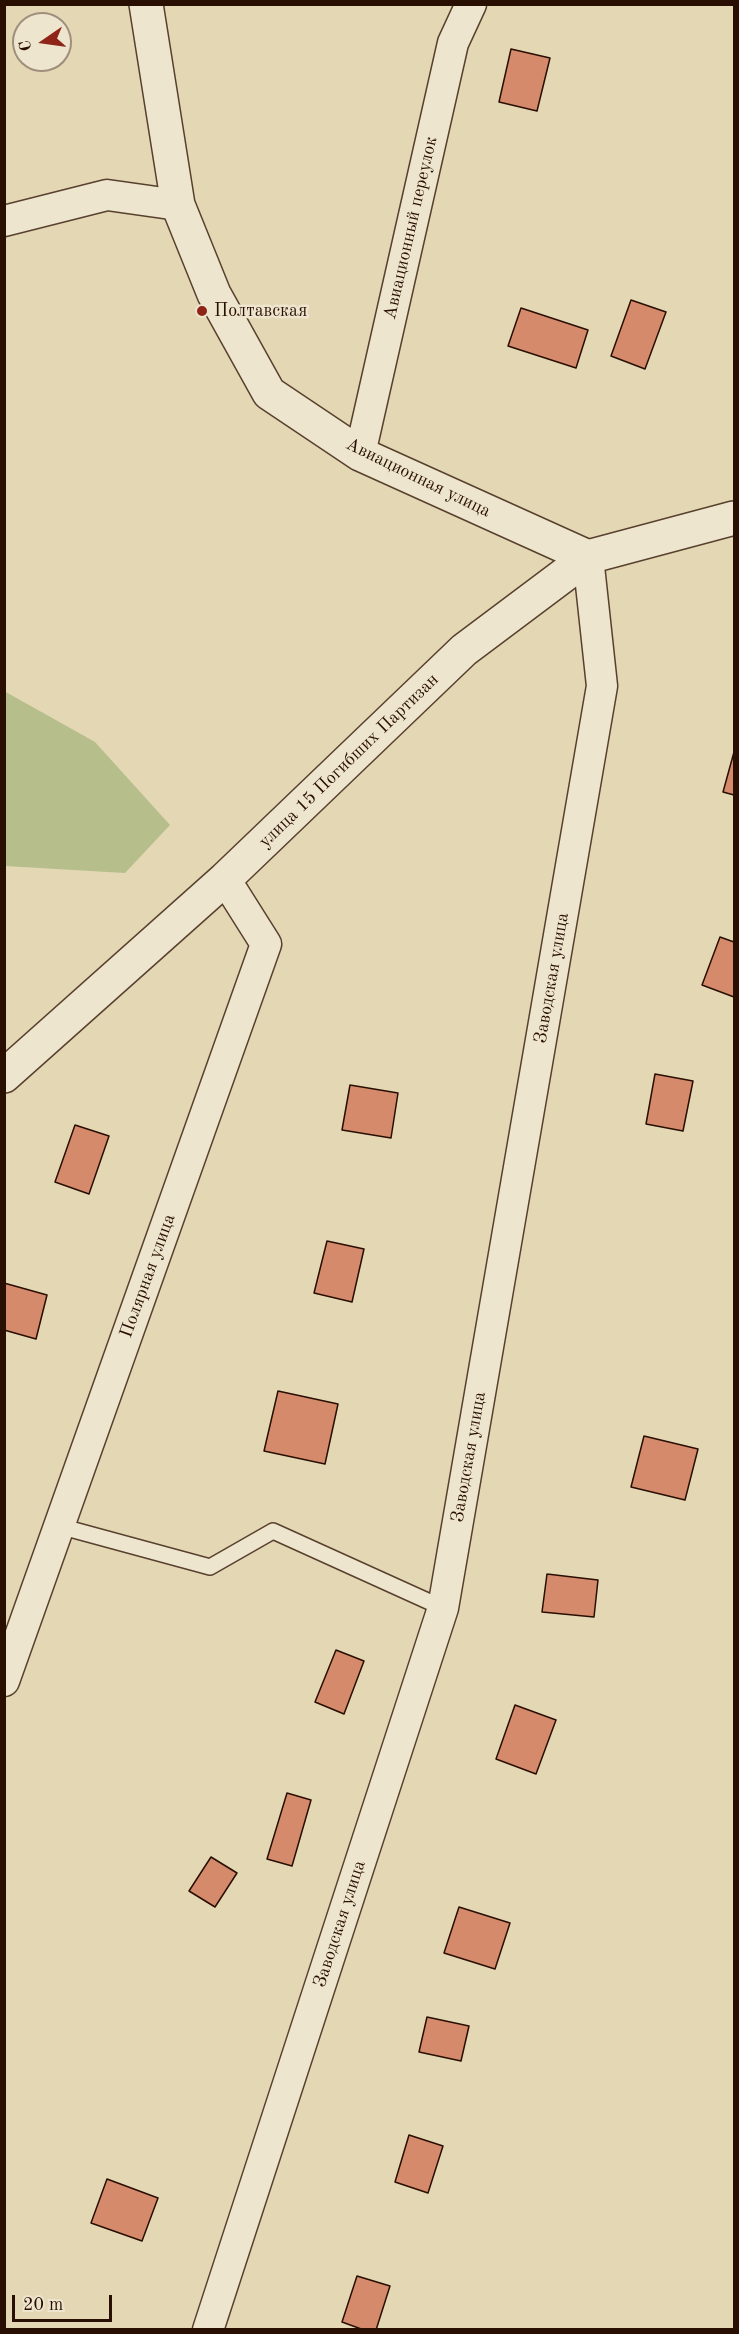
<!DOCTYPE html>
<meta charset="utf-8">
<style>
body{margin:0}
#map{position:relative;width:739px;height:2334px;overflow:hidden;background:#e4d7b4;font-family:"Old Standard TT",serif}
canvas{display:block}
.frame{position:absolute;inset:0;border:6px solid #290e02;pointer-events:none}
.north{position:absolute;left:12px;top:12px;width:60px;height:60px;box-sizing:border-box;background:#ede5ce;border:2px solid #9f8f7c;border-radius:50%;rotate:257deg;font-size:16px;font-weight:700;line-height:24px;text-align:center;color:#290e02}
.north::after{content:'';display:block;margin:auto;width:21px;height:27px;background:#8f2418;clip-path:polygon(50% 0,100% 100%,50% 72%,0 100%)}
.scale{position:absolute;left:12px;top:2295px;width:100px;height:27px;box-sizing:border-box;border:3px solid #290e02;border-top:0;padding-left:8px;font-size:18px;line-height:21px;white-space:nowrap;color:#290e02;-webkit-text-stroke:4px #ede5ce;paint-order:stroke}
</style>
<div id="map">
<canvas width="739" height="2334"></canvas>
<div class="frame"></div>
<div class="north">С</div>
<div class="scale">20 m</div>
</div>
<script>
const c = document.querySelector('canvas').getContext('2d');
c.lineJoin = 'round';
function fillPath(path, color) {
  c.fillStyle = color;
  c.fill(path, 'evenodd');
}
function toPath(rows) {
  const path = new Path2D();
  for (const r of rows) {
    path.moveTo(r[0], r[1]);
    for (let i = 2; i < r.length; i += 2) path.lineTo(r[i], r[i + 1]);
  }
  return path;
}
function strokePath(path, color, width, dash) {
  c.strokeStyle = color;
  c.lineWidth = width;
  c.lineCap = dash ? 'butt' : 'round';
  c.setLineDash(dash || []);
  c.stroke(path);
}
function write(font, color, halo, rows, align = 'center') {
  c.font = font + ' "Old Standard TT",serif';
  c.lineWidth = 5;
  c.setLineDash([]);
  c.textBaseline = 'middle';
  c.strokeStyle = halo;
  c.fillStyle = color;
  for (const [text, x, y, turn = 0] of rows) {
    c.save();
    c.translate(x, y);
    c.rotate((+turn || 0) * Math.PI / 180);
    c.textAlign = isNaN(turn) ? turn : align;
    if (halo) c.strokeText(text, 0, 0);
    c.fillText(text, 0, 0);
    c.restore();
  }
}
const green = toPath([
 [4,691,95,742,170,825,125,873,5,866]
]);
const building = toPath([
 [511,49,550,58,537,111,499,102,511,49],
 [631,300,666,312,645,369,611,356,631,300],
 [521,308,588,330,576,368,508,346,521,308],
 [734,752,734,795,723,792,734,752],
 [720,937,734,942,734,997,702,985,720,937],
 [655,1074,693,1081,683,1131,646,1124,655,1074],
 [350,1085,398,1093,391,1138,342,1130,350,1085],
 [75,1125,109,1136,89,1194,55,1182,75,1125],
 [327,1241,364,1249,352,1302,314,1293,327,1241],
 [4,1283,47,1295,36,1339,4,1330,4,1283],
 [278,1391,338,1404,325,1464,264,1451,278,1391],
 [644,1436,698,1449,685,1500,631,1487,644,1436],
 [547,1574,598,1580,594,1617,542,1612,547,1574],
 [336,1650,364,1661,344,1714,315,1702,336,1650],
 [515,1705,556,1720,536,1774,496,1759,515,1705],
 [287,1793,311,1800,292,1866,267,1859,287,1793],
 [211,1857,237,1873,215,1907,189,1891,211,1857],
 [459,1907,510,1923,495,1969,444,1953,459,1907],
 [427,2017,469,2026,461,2061,419,2052,427,2017],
 [409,2135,443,2146,428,2193,395,2182,409,2135],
 [107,2179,158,2198,142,2241,91,2223,107,2179],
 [357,2276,390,2286,376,2330,364,2330,342,2322,357,2276]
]);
const service = toPath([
 [59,1526,210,1567,273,1531,443,1608]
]);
const minor = toPath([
 [4,221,107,195,178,205],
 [360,454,453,43,471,4],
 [4,1681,266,944,225,879],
 [208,2330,443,1608,602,686,588,557]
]);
const tertiary = toPath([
 [146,4,178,205,214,294,269,393,360,454,588,557],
 [4,1076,225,879,464,650,588,557,734,518]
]);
const markers = [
 [202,311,6,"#8f2418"]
];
const streetNames = [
 ["Авиационный переулок",411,228,-77],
 ["Авиационная улица",418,478,26],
 ["улица 15 Погибших Партизан",349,761,-44],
 ["Заводская улица",552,978,-80],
 ["Полярная улица",148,1276,-70],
 ["Заводская улица",469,1457,-80],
 ["Заводская улица",340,1924,-72]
];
const poiNames = [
 ["Полтавская",214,311]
];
fillPath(green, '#b6be8c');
fillPath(building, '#d48a6b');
strokePath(building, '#290e02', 1.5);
strokePath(service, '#58402e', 18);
strokePath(minor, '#58402e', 33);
strokePath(tertiary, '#58402e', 36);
strokePath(service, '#ede5ce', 15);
strokePath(minor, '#ede5ce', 30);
strokePath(tertiary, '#ede5ce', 33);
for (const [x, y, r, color] of markers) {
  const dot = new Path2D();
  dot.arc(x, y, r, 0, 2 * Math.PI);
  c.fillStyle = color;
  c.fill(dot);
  strokePath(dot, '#ede5ce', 2);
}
write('18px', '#290e02', '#ede5ce', streetNames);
write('18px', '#290e02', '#ede5ce', poiNames, 'left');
</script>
